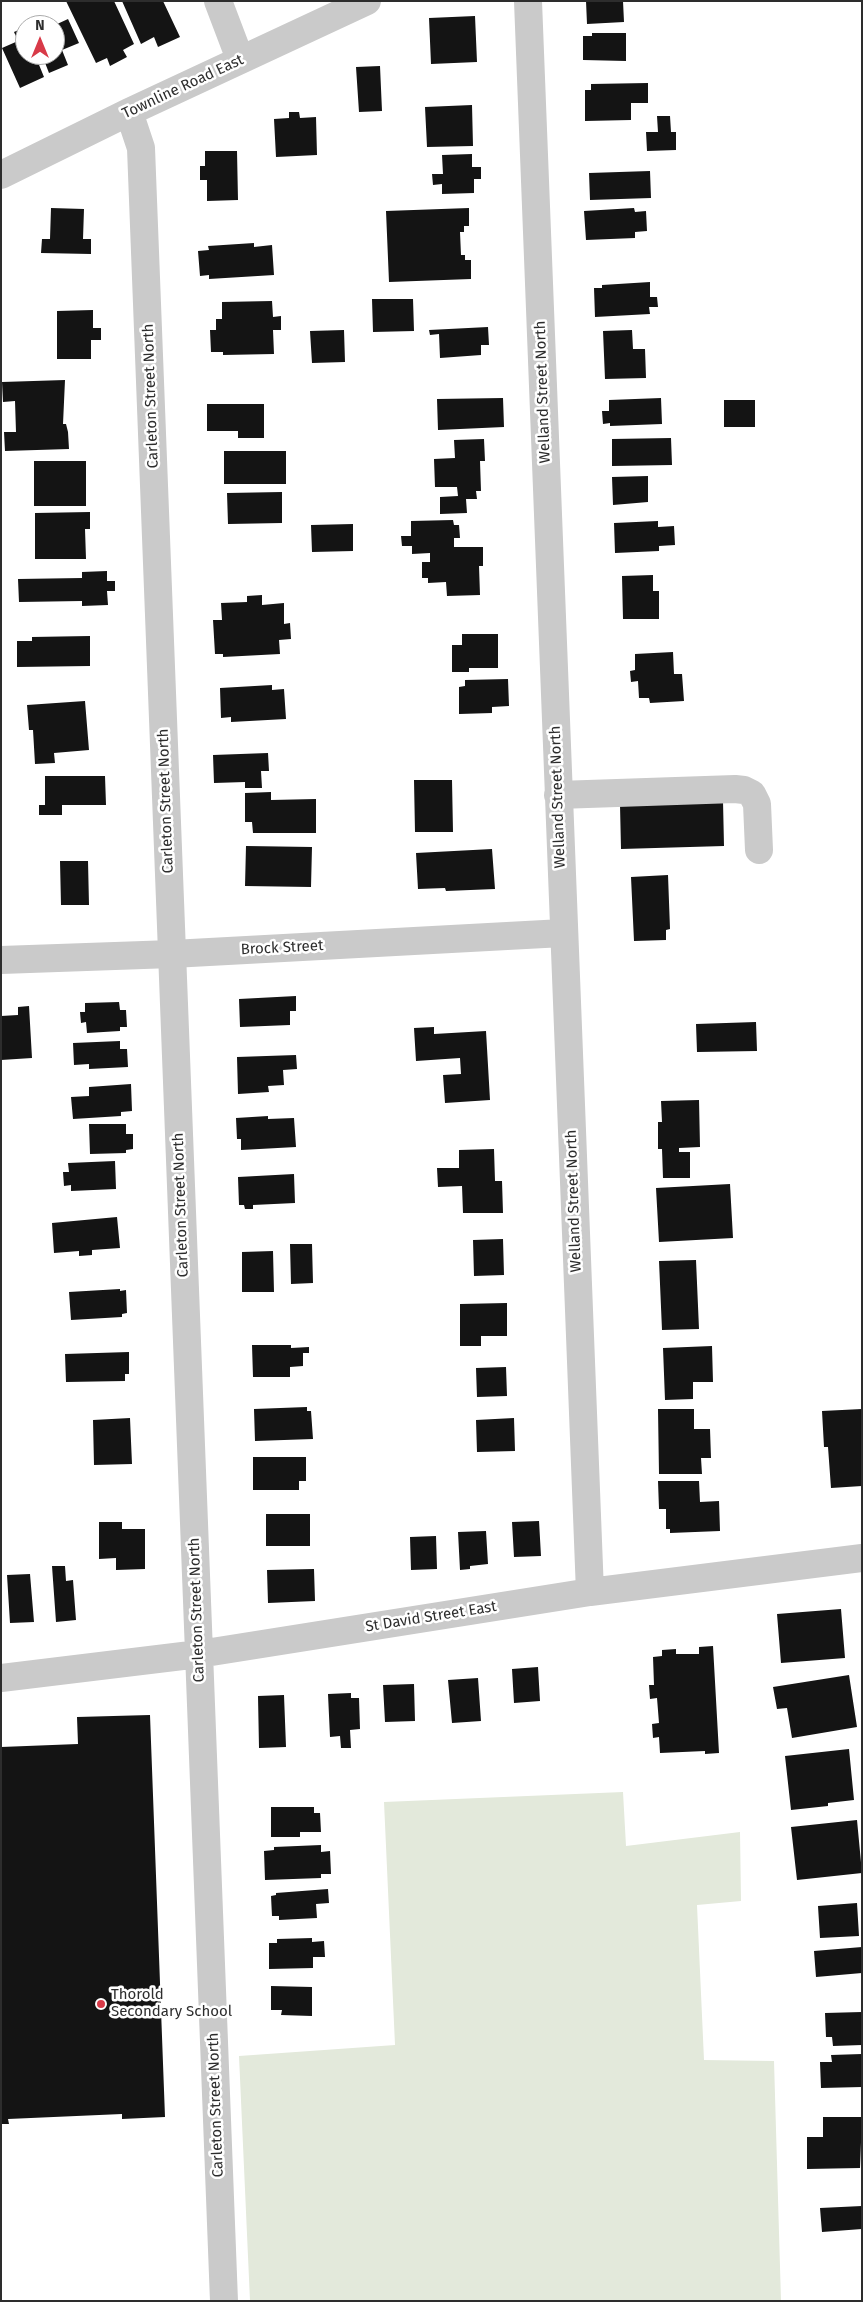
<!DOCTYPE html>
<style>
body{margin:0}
#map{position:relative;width:863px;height:2302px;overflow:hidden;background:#fff;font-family:"Fira Sans",sans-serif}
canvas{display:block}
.frame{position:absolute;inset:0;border:2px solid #2d2d2d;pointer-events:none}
.north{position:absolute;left:15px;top:15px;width:50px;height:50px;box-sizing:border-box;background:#fff;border:1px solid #ababab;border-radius:50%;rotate:0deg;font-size:14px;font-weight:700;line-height:20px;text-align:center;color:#2d2d2d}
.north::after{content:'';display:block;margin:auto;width:18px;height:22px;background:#d83a48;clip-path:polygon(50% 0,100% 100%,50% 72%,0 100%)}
</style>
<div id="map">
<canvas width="863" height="2302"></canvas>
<div class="frame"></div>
<div class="north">N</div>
</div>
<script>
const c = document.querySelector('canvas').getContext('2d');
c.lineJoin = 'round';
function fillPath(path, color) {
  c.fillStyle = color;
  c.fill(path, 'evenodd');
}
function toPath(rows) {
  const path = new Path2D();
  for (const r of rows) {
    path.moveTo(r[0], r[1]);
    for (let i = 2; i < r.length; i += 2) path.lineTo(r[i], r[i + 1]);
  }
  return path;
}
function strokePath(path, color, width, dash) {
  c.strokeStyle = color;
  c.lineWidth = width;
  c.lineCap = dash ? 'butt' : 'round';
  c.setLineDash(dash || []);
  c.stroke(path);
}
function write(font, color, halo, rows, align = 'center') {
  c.font = font + ' "Fira Sans",sans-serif';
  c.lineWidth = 5;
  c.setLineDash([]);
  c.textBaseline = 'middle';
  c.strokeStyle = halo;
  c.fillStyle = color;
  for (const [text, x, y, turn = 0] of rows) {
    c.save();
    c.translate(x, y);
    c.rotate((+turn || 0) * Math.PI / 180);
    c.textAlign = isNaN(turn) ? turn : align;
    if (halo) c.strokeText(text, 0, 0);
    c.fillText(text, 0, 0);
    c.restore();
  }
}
const green = toPath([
 [623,1792,626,1846,740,1832,741,1901,697,1905,704,2060,774,2061,781,2301,250,2301,239,2056,395,2045,384,1802]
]);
const building = toPath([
 [66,1,114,1,134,44,123,50,127,57,110,66,107,58,96,63],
 [122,1,163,1,180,37,158,47,154,37,141,44],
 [586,1,623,1,624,22,587,24],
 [475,16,477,62,431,64,429,18],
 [68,19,79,43,62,50,68,65,49,73,42,55,55,55,55,25],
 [23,28,25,33,25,55,35,55,44,77,20,88,2,48,18,41,14,32],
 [592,33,626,33,626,61,583,60,583,36,592,36],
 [380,66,382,111,359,112,356,67],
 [648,83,648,103,631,103,631,120,585,121,585,90,591,90,591,84],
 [472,105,473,146,427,147,425,107],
 [289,112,299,112,300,118,316,117,317,155,276,157,274,119,289,118],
 [657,116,670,116,671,132,676,132,676,150,647,151,646,132,658,132],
 [205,151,237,151,238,200,207,201,207,180,200,180,200,166,205,166],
 [472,154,472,167,481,167,481,179,474,179,474,193,442,194,442,184,433,185,432,174,443,174,442,155],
 [650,171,651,198,590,200,589,173],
 [51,208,84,209,83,239,91,239,91,254,41,253,42,239,50,239],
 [469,208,469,226,464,226,464,232,460,232,461,255,465,255,465,260,471,260,471,279,389,282,386,211],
 [634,208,635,212,646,211,647,231,635,232,635,238,586,240,584,211],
 [254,243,254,247,272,245,274,275,209,279,209,275,200,276,198,251,209,250,208,246],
 [650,282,650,297,657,297,658,307,649,307,650,314,595,317,594,288,602,288,602,285],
 [372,299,413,299,414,331,373,332],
 [272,301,273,317,281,316,281,330,273,330,274,354,223,355,223,352,211,352,210,330,216,330,216,319,222,319,222,302],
 [93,310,93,328,101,328,101,340,91,340,91,359,57,359,57,311],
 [488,327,489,345,481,345,481,355,440,358,439,334,430,335,429,330],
 [344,330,345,362,312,363,310,331],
 [632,330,633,349,645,349,646,378,605,379,603,331],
 [65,380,63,424,66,424,68,432,69,449,5,451,4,432,16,432,15,401,3,402,2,382],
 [503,398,504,427,438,430,437,399],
 [661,398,662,424,610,426,610,423,603,424,602,411,609,411,609,400],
 [724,400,755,400,755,427,724,427],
 [207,404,264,404,264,438,238,438,238,431,207,431],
 [671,438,672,465,612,466,612,439],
 [484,439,485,461,480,461,481,491,476,491,477,499,466,499,467,513,440,514,440,497,458,496,457,487,435,487,434,459,455,458,454,440],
 [224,451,286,451,286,484,224,484],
 [34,461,86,461,86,506,34,506],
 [648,476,648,502,613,505,612,477],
 [282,492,282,523,228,524,227,493],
 [90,512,90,529,85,529,86,559,35,559,35,513],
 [453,520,454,525,459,525,460,538,454,538,454,547,483,547,483,566,479,566,480,595,447,596,446,582,428,583,428,578,422,578,422,562,430,562,430,553,412,554,412,546,402,546,401,536,411,536,411,521],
 [658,521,658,527,674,526,675,545,659,546,659,551,615,553,614,523],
 [353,524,353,551,312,552,311,525],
 [107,571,107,581,115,581,115,591,107,591,108,605,82,606,82,601,19,602,18,579,82,578,82,572],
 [653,575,653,591,659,591,659,619,623,619,622,576],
 [262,595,262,605,284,603,284,624,290,623,291,639,279,640,280,654,223,657,223,654,215,654,213,620,222,620,221,603,247,602,247,596],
 [462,634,498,634,498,668,469,668,469,672,452,672,452,645,462,645],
 [90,636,90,666,17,667,17,641,32,641,32,637],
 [673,652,674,674,682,674,684,701,650,703,649,698,639,698,638,681,631,682,630,671,635,670,635,654],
 [508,679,509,706,492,707,492,713,459,714,459,687,465,686,465,680],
 [272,685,272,690,284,689,286,719,231,722,231,717,221,718,220,688],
 [85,701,89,750,54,753,55,763,35,764,33,730,29,730,27,705],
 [268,753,269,771,261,771,262,788,245,788,245,782,214,783,213,755],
 [45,776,105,776,106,805,62,805,62,815,39,815,39,805,45,805],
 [414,780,452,780,453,832,415,832],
 [271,792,271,800,316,799,316,833,253,833,252,822,245,822,245,793],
 [723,801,724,846,621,849,620,805],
 [246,846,312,847,311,887,245,886],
 [492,849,495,889,446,891,445,888,418,889,416,853],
 [60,861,88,861,89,905,61,905],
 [668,875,670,929,666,930,666,940,634,941,631,877],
 [296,996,296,1011,290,1011,290,1025,240,1027,239,999],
 [119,1002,120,1010,126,1010,127,1027,120,1027,120,1031,87,1033,86,1022,81,1023,80,1012,85,1012,85,1003],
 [29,1006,32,1058,1,1060,1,1016,18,1015,18,1007],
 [756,1022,757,1051,697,1052,696,1024],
 [434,1027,434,1034,486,1031,490,1100,445,1103,443,1075,461,1074,460,1058,416,1061,414,1028],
 [120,1041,120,1049,127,1049,128,1067,89,1069,89,1064,74,1065,73,1043],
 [296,1055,297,1069,283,1070,284,1085,268,1086,269,1092,238,1094,237,1057],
 [131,1084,132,1111,121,1112,121,1116,73,1119,71,1097,89,1096,89,1087],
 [699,1100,700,1147,679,1148,679,1152,690,1152,690,1178,663,1178,662,1149,658,1149,658,1122,662,1122,661,1101],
 [268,1116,268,1119,294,1118,296,1147,241,1150,241,1139,237,1139,236,1118],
 [89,1124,126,1124,126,1134,133,1134,133,1149,126,1150,126,1153,90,1154],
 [494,1149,495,1181,502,1181,503,1213,463,1213,462,1186,438,1187,437,1168,459,1168,459,1150],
 [115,1161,116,1189,71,1191,71,1185,64,1186,63,1172,69,1172,68,1163],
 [294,1174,295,1203,253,1205,253,1209,245,1209,244,1205,239,1205,238,1177],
 [730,1184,733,1238,659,1242,656,1188],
 [117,1217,120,1248,92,1250,92,1255,79,1256,79,1251,54,1253,52,1223],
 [503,1239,504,1275,474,1276,473,1240],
 [290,1244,312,1244,313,1283,291,1284],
 [273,1251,274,1292,242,1292,242,1252],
 [696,1260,699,1329,662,1330,659,1261],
 [120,1289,120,1291,126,1290,127,1313,122,1314,122,1317,71,1320,69,1292],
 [507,1303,507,1336,481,1336,481,1346,460,1346,460,1304],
 [252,1345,291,1345,291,1348,309,1347,309,1353,303,1353,303,1366,290,1367,290,1377,253,1377],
 [712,1346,713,1382,693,1382,693,1399,665,1400,663,1348],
 [129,1352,129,1374,125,1374,125,1381,66,1382,65,1354],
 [506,1367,507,1396,477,1397,476,1368],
 [307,1407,307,1411,311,1411,313,1439,255,1441,254,1409],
 [658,1409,694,1409,694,1429,710,1429,711,1458,701,1458,702,1474,659,1474],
 [862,1409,862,1486,831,1488,828,1447,824,1447,822,1411],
 [130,1418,132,1464,94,1465,93,1420],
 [514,1418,515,1451,477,1452,476,1420],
 [253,1457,306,1457,306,1481,299,1481,299,1490,253,1490],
 [658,1481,699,1481,700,1502,719,1501,720,1531,670,1533,670,1529,666,1529,666,1509,659,1509],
 [266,1514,310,1514,310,1546,266,1546],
 [539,1521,541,1556,514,1557,512,1522],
 [99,1522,122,1522,122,1529,145,1529,145,1569,116,1570,116,1558,99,1559],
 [486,1531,488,1564,470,1566,470,1569,460,1570,458,1532],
 [436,1536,437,1569,411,1570,410,1537],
 [52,1566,65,1566,66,1581,73,1580,76,1620,56,1622],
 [314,1569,315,1601,268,1603,267,1570],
 [30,1574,34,1622,10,1623,7,1575],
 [841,1609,845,1658,781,1663,777,1614],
 [713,1646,719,1753,705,1754,705,1751,660,1753,659,1737,653,1738,652,1724,659,1723,657,1698,650,1699,649,1685,654,1685,653,1657,662,1656,662,1650,676,1649,676,1654,699,1654,699,1647],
 [538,1667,540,1701,514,1703,512,1669],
 [849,1675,857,1727,792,1738,787,1708,777,1709,773,1687],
 [478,1678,481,1721,452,1723,448,1680],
 [414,1684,415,1721,385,1722,383,1685],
 [351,1693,351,1698,359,1698,360,1729,350,1730,351,1748,341,1748,340,1736,330,1737,328,1694],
 [284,1695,286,1747,259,1748,258,1696],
 [150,1715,165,2117,122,2119,122,2114,8,2119,9,2124,1,2124,1,1747,78,1744,77,1717],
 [849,1749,854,1800,828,1803,828,1806,791,1810,785,1756],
 [271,1807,314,1807,314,1813,320,1813,321,1832,300,1832,300,1837,271,1837],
 [857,1820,862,1873,797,1880,791,1827],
 [321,1845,321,1852,330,1851,331,1874,321,1874,321,1878,265,1880,264,1851,274,1850,274,1847],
 [328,1889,329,1903,316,1904,317,1918,279,1920,279,1916,272,1916,271,1896,276,1895,276,1893],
 [857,1903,859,1936,820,1938,818,1906],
 [312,1938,312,1942,324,1941,325,1957,313,1957,313,1968,269,1969,269,1943,277,1943,277,1939],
 [862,1947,862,1973,816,1977,814,1951],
 [271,1986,312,1987,312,2016,281,2015,282,2010,271,2010],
 [862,2012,862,2045,833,2046,832,2037,826,2037,825,2013],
 [862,2054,862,2087,821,2088,820,2062,832,2062,831,2055],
 [823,2117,862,2117,860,2168,807,2169,807,2137,823,2137],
 [862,2206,862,2229,822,2232,820,2208]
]);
const minor = toPath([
 [218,1,240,59],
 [528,1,590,1592],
 [129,112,141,148,224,2301],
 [1,175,129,112,367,1],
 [558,795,735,789,744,790,752,794,757,804,759,850],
 [1,960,172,954,563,933],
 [1,1678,199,1654,590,1592,862,1558]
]);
const markers = [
 [101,2004,5,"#d83a48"]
];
const streetNames = [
 ["Townline Road East",183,87,-25],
 ["Welland Street North",543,392,-92],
 ["Carleton Street North",151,396,-92],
 ["Welland Street North",558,797,-92],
 ["Carleton Street North",166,801,-92],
 ["Brock Street",282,948,-3],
 ["Welland Street North",574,1201,-92],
 ["Carleton Street North",181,1205,-92],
 ["Carleton Street North",197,1610,-92],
 ["St David Street East",431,1617,-9],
 ["Carleton Street North",216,2105,-92]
];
const poiNames = [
 ["Thorold",111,1995],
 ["Secondary School",111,2012]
];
fillPath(green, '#e3e9db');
fillPath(building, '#141414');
strokePath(minor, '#cacaca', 28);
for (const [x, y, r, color] of markers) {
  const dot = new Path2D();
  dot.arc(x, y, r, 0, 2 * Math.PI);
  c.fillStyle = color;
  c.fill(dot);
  strokePath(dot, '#fff', 2);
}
write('15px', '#2d2d2d', '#fff', streetNames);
write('15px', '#2d2d2d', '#fff', poiNames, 'left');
</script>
